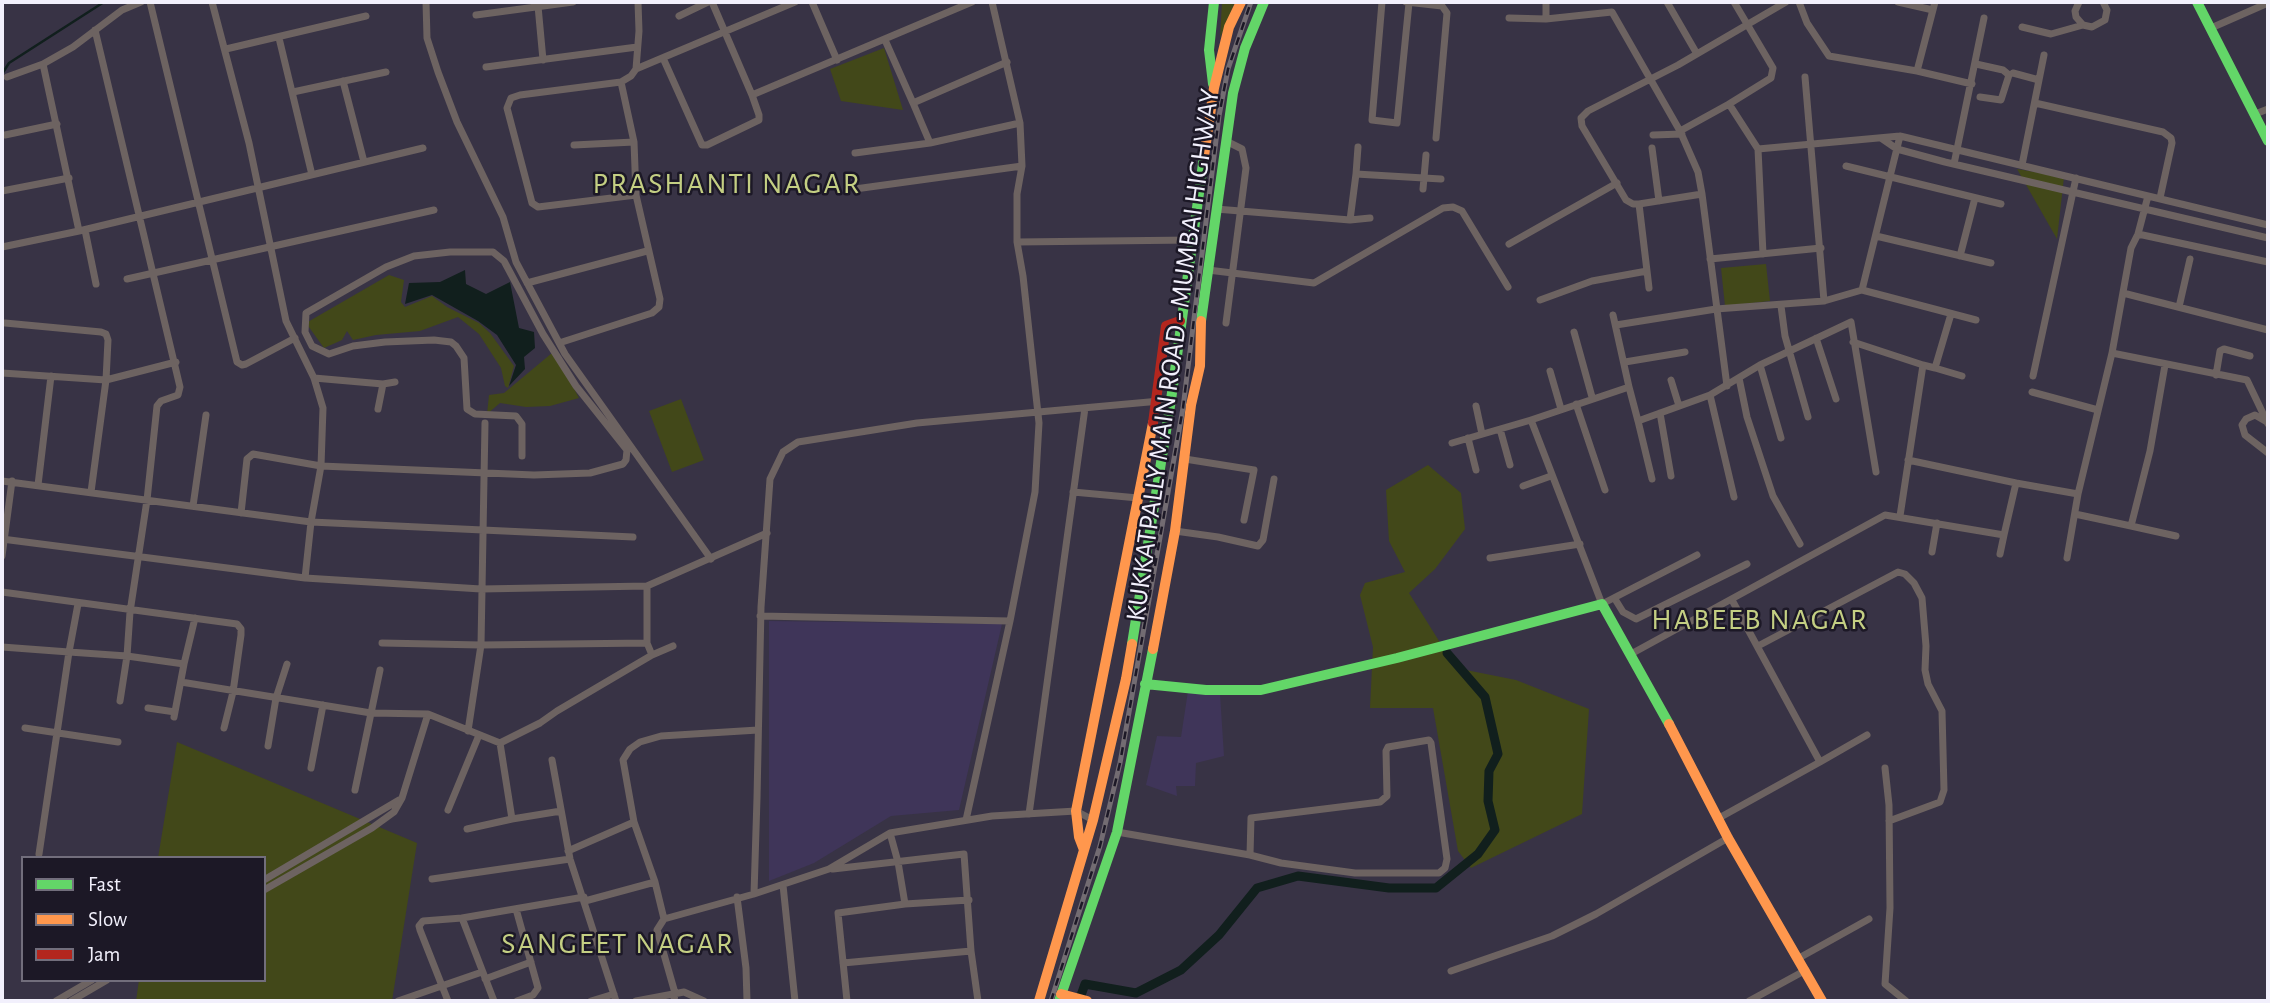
<!DOCTYPE html>
<style>
body{margin:0}
#map{position:relative;width:2270px;height:1003px;overflow:hidden;background:#383345;font-family:"Alegreya Sans",sans-serif}
canvas{display:block}
.frame{position:absolute;inset:0;border:4px solid #f2f0fc;pointer-events:none}
.legend{position:absolute;left:21px;top:856px;width:245px;height:126px;box-sizing:border-box;background:#1c1826;border:2px solid #726e7c;margin:0;padding:9px 12px;list-style:none;font-size:21px;color:#f2f0fc}
.legend li{display:flex;align-items:center;gap:14px;height:35px}
.legend b{width:35px;border:2px solid #726e7c}
</style>
<div id="map">
<canvas width="2270" height="1003"></canvas>
<div class="frame"></div>
<ul class="legend">
<li><b style="height:9px;background:#63d668"></b>Fast</li>
<li><b style="height:9px;background:#ff974d"></b>Slow</li>
<li><b style="height:9px;background:#b3261e"></b>Jam</li>
</ul>
</div>
<script>
const c = document.querySelector('canvas').getContext('2d');
c.lineJoin = 'round';
function fillPath(path, color) {
  c.fillStyle = color;
  c.fill(path, 'evenodd');
}
function toPath(rows) {
  const path = new Path2D();
  for (const r of rows) {
    path.moveTo(r[0], r[1]);
    for (let i = 2; i < r.length; i += 2) path.lineTo(r[i], r[i + 1]);
  }
  return path;
}
function strokePath(path, color, width, dash) {
  c.strokeStyle = color;
  c.lineWidth = width;
  c.lineCap = dash ? 'butt' : 'round';
  c.setLineDash(dash || []);
  c.stroke(path);
}
function write(font, color, halo, rows, align = 'center') {
  c.font = font + ' "Alegreya Sans",sans-serif';
  c.lineWidth = 5;
  c.setLineDash([]);
  c.textBaseline = 'middle';
  c.strokeStyle = halo;
  c.fillStyle = color;
  for (const [text, x, y, turn = 0] of rows) {
    c.save();
    c.translate(x, y);
    c.rotate((+turn || 0) * Math.PI / 180);
    c.textAlign = isNaN(turn) ? turn : align;
    if (halo) c.strokeText(text, 0, 0);
    c.fillText(text, 0, 0);
    c.restore();
  }
}
const built = toPath([
 [769,621,1002,624,959,810,891,816,814,863,769,881],
 [1188,691,1220,694,1224,756,1196,763,1195,786,1176,786,1177,796,1146,785,1157,736,1181,737]
]);
const green = toPath([
 [1222,2,1235,2,1220,38],
 [884,48,903,110,841,101,830,69],
 [2017,169,2064,177,2057,239],
 [1766,264,1770,301,1725,306,1721,268],
 [389,275,404,280,401,302,405,307,432,296,447,307,479,323,490,333,514,366,508,388,505,386,501,368,479,334,458,317,420,331,376,335,353,340,347,331,342,340,324,348,306,323],
 [552,353,562,366,579,398,550,406,526,407,500,403,487,414,489,395,504,393],
 [681,399,704,460,672,472,649,411],
 [1428,465,1461,493,1465,529,1435,569,1409,593,1456,668,1516,680,1589,709,1582,814,1471,868,1458,851,1433,708,1370,708,1373,647,1360,595,1365,583,1405,572,1389,541,1386,490],
 [177,742,417,843,392,1001,136,1001,139,980,264,980,264,858,158,858]
]);
const water = toPath([
 [465,270,466,284,486,294,510,282,519,328,534,332,535,348,524,357,525,369,509,386,516,365,497,335,478,321,432,295,405,304,409,283,440,282]
]);
const stream = toPath([
 [2,74,9,63,104,2]
]);
const canal = toPath([
 [1079,1001,1085,984,1136,993,1181,970,1219,935,1257,888,1298,876,1389,888,1436,888,1478,854,1495,830,1488,801,1489,771,1498,754,1485,697,1447,653]
]);
const street = toPath([
 [150,2,237,362,242,365,246,364,295,338],
 [212,2,249,143,286,321,314,378,323,408,321,466,311,522,305,578],
 [426,2,427,38,438,72,457,122,503,217,516,262,565,354,711,559],
 [812,2,837,60],
 [1382,2,1372,120,1397,123,1409,3],
 [1406,2,1442,6,1447,13,1436,138],
 [1667,2,1697,54],
 [1734,2,1773,68,1771,78,1729,104,1758,149,1900,136,2268,225],
 [1799,2,1807,23,1829,56,1917,71,1935,2],
 [1898,2,1933,10],
 [2079,2,2075,11,2076,17,2083,25,2092,27,2105,20,2107,10,2103,2],
 [538,6,543,60],
 [476,15,573,2],
 [679,16,708,2],
 [1509,18,1546,19,1612,12,1680,131,1698,172,1702,194],
 [1546,19,1546,2],
 [2022,27,2051,34,2083,25],
 [2211,28,2268,3],
 [95,30,180,387,178,395,161,401,157,406,147,500,130,612,127,656,120,701],
 [279,38,312,175],
 [885,40,913,103,1007,62],
 [226,49,366,16],
 [663,58,702,145,707,145,759,120,759,115,752,95,712,2],
 [43,64,79,231,423,148],
 [1976,64,2003,70,2009,75,2001,100,1980,97],
 [486,67,637,47],
 [636,69,795,2],
 [1917,71,1972,84],
 [2013,73,2039,80],
 [7,77,43,64,73,47,122,10,141,2],
 [343,81,364,162],
 [293,92,386,72],
 [752,95,972,2],
 [913,103,930,143],
 [2035,103,2163,132,2171,138,2172,143,2160,198],
 [2255,114,2268,109],
 [1680,131,1729,104],
 [5,135,57,124],
 [1653,135,1682,134],
 [1881,138,1897,149,1945,162,2268,238],
 [574,145,634,142],
 [1652,148,1659,201],
 [1758,149,1763,254],
 [855,153,930,143,1020,123],
 [1954,164,1984,18],
 [2022,165,2044,55],
 [1846,166,2001,204],
 [1356,174,1358,147],
 [855,189,1022,166],
 [1423,189,1426,155],
 [2,191,69,178],
 [636,195,538,207,532,203,507,108,511,98,520,95,621,82,631,76,636,69,639,31,638,2],
 [1639,204,1702,194,1727,386],
 [1216,209,1350,220,1356,174,1441,179],
 [1350,220,1370,218],
 [85,230,96,284],
 [2138,234,2268,262],
 [1876,236,1991,263],
 [1017,242,1192,240],
 [1509,244,1617,183],
 [2,247,79,231],
 [1960,256,1975,198],
 [1710,259,1821,248],
 [1208,270,1314,283,1443,208,1453,207,1462,211,1508,287],
 [1647,271,1649,288],
 [127,279,434,210],
 [527,283,647,251],
 [1862,290,1976,320],
 [2123,293,2268,330],
 [1540,300,1592,281,1647,271,1639,204,1633,204,1626,200,1582,126,1581,118,1588,111,1678,65,1786,2],
 [1824,301,1862,290,1900,136],
 [1781,306,1785,336,1808,417],
 [2179,307,2190,259],
 [1613,315,1629,387],
 [5,323,101,332,106,334,108,340,106,380,91,492],
 [1226,323,1246,168,1242,149,1226,141],
 [1616,325,1716,309,1824,301,1805,77],
 [1574,332,1592,397],
 [1816,338,1836,399],
 [1853,342,1923,365,1900,516],
 [559,343,652,313,659,307,660,299,636,195,634,142,621,82],
 [2112,353,2247,380,2268,424],
 [1625,362,1685,352],
 [1760,365,1781,438],
 [1923,365,1935,368,1951,314],
 [1935,368,1962,376],
 [1550,371,1561,409],
 [2,373,106,380,176,362],
 [2216,375,2220,351,2224,349,2250,356],
 [2033,376,2076,178],
 [314,378,383,384,395,382],
 [1739,378,1747,417,1773,496,1800,544],
 [1671,380,1679,406],
 [2032,392,2098,410],
 [1710,395,1734,497],
 [1576,404,1605,490],
 [1476,406,1482,434],
 [378,409,383,384],
 [1660,413,1671,476],
 [1531,420,1602,604,1697,555],
 [1638,421,1652,479],
 [2267,422,2255,415,2246,419,2242,425,2245,435,2268,453],
 [1500,429,1510,465],
 [1468,438,1476,470],
 [1452,443,1531,420,1629,387,1638,421,1710,395,1760,365,1851,322,1876,472],
 [1185,459,1254,470,1244,520],
 [1908,460,2016,483,2078,494],
 [2,481,311,522,633,537],
 [38,485,51,376],
 [1523,486,1551,476],
 [1073,492,1138,498],
 [193,506,206,415],
 [241,513,247,459,253,454,321,466,534,475,590,473,623,464,626,460,627,450,576,386,543,334,504,261,493,252,450,252,414,256,386,267,306,313,305,332,312,346,329,354,353,346,385,342,434,340,451,342,456,346,464,358,467,409,475,414,516,416,522,424,522,456],
 [2075,514,2131,526,2150,451,2165,365],
 [2131,526,2176,536],
 [1175,531,1218,537,1258,546,1263,540,1274,479],
 [2,539,305,578,481,589,647,586,767,533],
 [1932,552,1937,523],
 [2000,554,2004,535],
 [2,556,12,481],
 [1490,558,1580,544],
 [2067,558,2078,494,2112,353,2131,248,2138,234,2148,196],
 [647,586,647,643,652,655],
 [2,592,237,624,241,629,241,635,233,692,224,728],
 [1615,599,1623,612,1636,619,1747,564],
 [760,616,1010,621,1035,492,1039,423,1023,276,1017,242,1017,194,1022,166,1020,123,992,2],
 [382,643,481,645,647,643],
 [1758,646,1898,572,1905,574,1914,583,1922,598,1926,646,1925,670,1928,684,1942,711,1944,790,1940,802,1889,821],
 [2,647,69,652,78,604],
 [1631,654,1885,515,2004,535,2016,483],
 [184,664,195,618],
 [181,682,371,713,428,714,500,743,540,723,557,711,652,655,673,646],
 [148,708,175,712],
 [25,728,118,742],
 [758,730,661,736,640,742,630,749,623,760,634,822,655,882,664,919,754,894,757,798,761,607,770,479,783,452,798,442,917,423,1171,400],
 [468,731,481,645,485,423],
 [500,743,512,819,561,811],
 [268,746,276,698,287,664],
 [552,760,570,859,616,1001],
 [1820,762,1867,735],
 [311,768,323,705],
 [1885,768,1889,805,1890,908,1885,984,1906,1001],
 [355,790,380,670],
 [448,810,479,735],
 [1029,814,1085,408],
 [1719,818,1820,762,1732,600],
 [966,820,1010,621],
 [467,829,512,819],
 [1117,832,1250,855,1281,863,1355,873,1439,873,1445,868,1447,859,1431,743,1429,740,1388,747,1386,751,1387,796,1380,802,1251,818,1250,855],
 [890,833,898,862,905,904],
 [568,851,634,822],
 [39,854,69,652,127,656,184,664,174,717],
 [833,869,964,854,971,951,978,1001],
 [432,879,570,859],
 [264,880,399,800],
 [783,885,795,1001],
 [264,890,372,828,394,812,402,798,428,714],
 [754,894,829,869,890,833,992,816,1076,811,1093,820],
 [737,897,746,968,747,1001],
 [585,901,655,882],
 [516,909,538,988,533,995,517,1001],
 [462,918,584,897],
 [664,919,657,930,675,993,674,1001],
 [1799,958,1869,919],
 [843,963,971,951],
 [1451,971,1552,936,1596,914,1728,838],
 [485,979,531,962],
 [56,1001,92,980],
 [71,1001,107,980],
 [398,1001,482,972],
 [448,1001,420,930,419,926,423,921,462,918,494,1001],
 [591,1001,614,994],
 [636,1001,684,992,704,1001],
 [847,1001,838,913,905,904,969,900],
 [1749,1001,1806,970]
]);
const fast = toPath([
 [2197,2,2268,141],
 [1213,84,1209,50,1214,2],
 [1201,321,1233,93,1245,48,1264,2],
 [1132,644,1171,400,1204,156],
 [1145,684,1206,690,1261,690,1397,658,1602,604,1669,724],
 [1059,1001,1117,832,1153,649]
]);
const slow = toPath([
 [1204,156,1214,88,1229,27,1241,2],
 [1153,649,1175,531,1191,405,1200,366,1201,321],
 [1669,724,1728,838,1822,1001],
 [1084,850,1079,837,1076,811,1153,423],
 [1061,994,1087,1001],
 [1039,1001,1093,820,1126,679,1132,644]
]);
const jam = toPath([
 [1153,423,1166,326,1180,321]
]);
const rail = toPath([
 [1051,1001,1100,846,1120,763,1183,408,1219,116,1228,69,1251,2]
]);
const streetNames = [
 ["KUKKATPALLY MAIN ROAD - MUMBAI HIGHWAY",1173,355,-82]
];
const neighbourhoodNames = [
 ["PRASHANTI NAGAR",727,184],
 ["HABEEB NAGAR",1760,620],
 ["SANGEET NAGAR",618,944]
];
fillPath(built, '#3f3559');
fillPath(green, '#424819');
fillPath(water, '#111f1d');
strokePath(stream, '#111f1d', 2.5);
strokePath(canal, '#111f1d', 9);
strokePath(street, '#6d6361', 7);
strokePath(fast, '#63d668', 10);
strokePath(slow, '#ff974d', 10);
strokePath(jam, '#b3261e', 10);
strokePath(rail, '#736c72', 5);
strokePath(rail, '#1c1826', 2.5, [8]);
write('28px', '#f2f0fc', '#1c1826', streetNames);
c.letterSpacing = '2px';
write('30px', '#c4cf83', '#1c1826', neighbourhoodNames);
c.letterSpacing = '0px';
</script>
